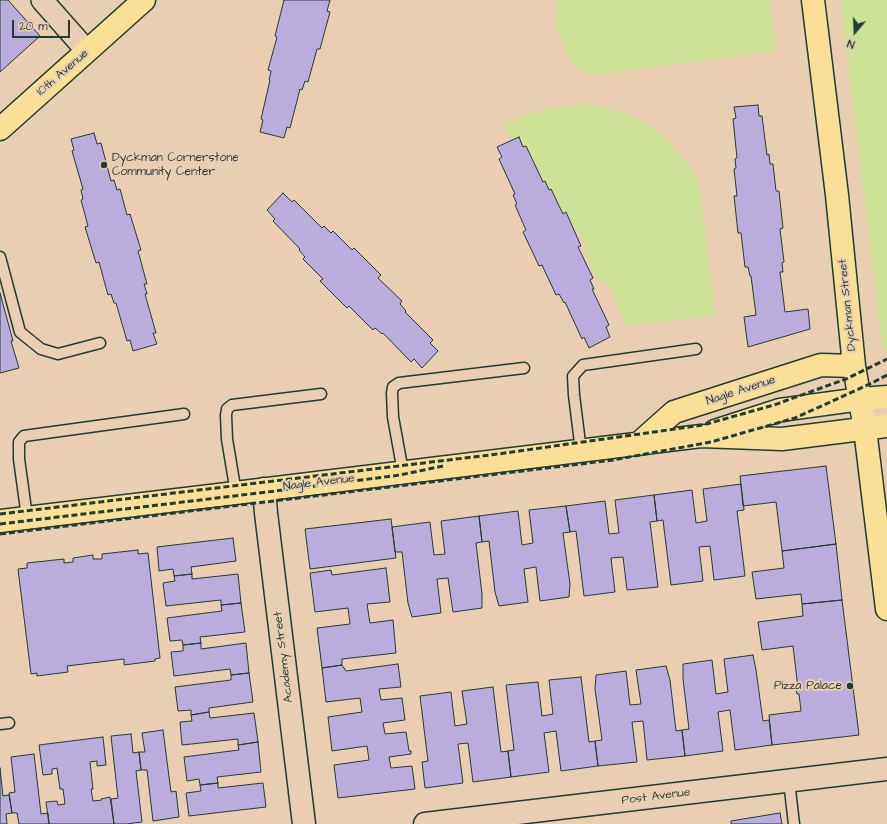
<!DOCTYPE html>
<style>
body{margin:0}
#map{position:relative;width:887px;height:824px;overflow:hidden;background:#eaceb1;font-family:"Architects Daughter",sans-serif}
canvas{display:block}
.north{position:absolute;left:835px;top:12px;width:40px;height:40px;-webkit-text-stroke:3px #eaceb1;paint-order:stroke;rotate:199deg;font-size:11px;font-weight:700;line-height:16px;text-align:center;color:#1f3d34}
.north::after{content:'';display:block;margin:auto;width:14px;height:18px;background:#1f3d34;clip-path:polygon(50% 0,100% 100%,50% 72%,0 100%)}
.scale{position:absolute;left:12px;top:20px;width:58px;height:18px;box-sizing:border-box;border:2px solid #1f3d34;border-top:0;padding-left:5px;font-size:12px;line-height:14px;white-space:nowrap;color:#1f3d34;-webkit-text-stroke:3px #eaceb1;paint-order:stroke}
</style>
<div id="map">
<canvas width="887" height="824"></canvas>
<div class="north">N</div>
<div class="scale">20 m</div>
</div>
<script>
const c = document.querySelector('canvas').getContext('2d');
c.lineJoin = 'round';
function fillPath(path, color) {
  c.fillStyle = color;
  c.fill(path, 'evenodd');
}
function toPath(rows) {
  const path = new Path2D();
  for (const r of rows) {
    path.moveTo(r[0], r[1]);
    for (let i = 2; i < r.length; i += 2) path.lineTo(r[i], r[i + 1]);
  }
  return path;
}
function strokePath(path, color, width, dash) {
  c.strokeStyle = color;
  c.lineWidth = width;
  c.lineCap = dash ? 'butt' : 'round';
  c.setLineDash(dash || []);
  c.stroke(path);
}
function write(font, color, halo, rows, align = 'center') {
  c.font = font + ' "Architects Daughter",sans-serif';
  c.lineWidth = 4;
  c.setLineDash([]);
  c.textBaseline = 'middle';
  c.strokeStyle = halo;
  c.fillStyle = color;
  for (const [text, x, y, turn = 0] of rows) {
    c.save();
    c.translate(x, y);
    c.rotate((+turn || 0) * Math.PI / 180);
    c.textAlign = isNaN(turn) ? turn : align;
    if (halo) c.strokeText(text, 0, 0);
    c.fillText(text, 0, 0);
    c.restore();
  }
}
const green = toPath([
 [559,0,769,0,776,51,595,75,583,72,571,61,558,33,555,19,556,5],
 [840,0,887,0,887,348,883,351],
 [590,104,631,115,651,128,669,141,689,166,696,178,700,190,715,315,627,326,609,285,597,279,585,253,588,250,575,226,572,227,565,213,563,214,551,189,549,190,543,182,526,146,523,147,519,137,512,140,503,124,548,108,573,105]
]);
const building = toPath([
 [0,0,8,0,40,36,0,72,0,0],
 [284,0,330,0,327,11,330,12,320,49,317,49,308,82,305,81,302,90,300,89,290,128,287,127,284,138,260,132,263,120,261,119,270,80,269,80,271,71,268,70,277,37,275,36,284,0],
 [758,105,759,116,762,116,767,155,769,154,770,164,773,164,776,191,779,191,783,228,780,229,784,262,782,263,783,272,780,272,785,312,808,309,810,329,748,347,744,317,756,315,751,276,750,276,748,267,745,267,741,233,738,233,734,196,737,196,734,169,736,168,735,159,737,158,733,119,736,118,734,107,758,105],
 [94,133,97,144,101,143,111,181,114,180,117,190,120,189,127,215,130,214,141,250,138,251,147,284,144,284,147,294,145,294,156,333,153,333,157,344,133,351,130,340,127,341,116,303,114,303,111,294,108,295,99,262,96,263,85,227,88,226,81,200,83,199,81,190,83,189,72,151,74,150,71,139,94,133],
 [519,137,523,147,526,146,543,182,545,181,549,190,551,189,563,214,566,212,581,246,578,247,593,278,590,280,594,289,592,289,609,325,606,327,610,337,589,348,584,337,582,339,565,302,564,303,559,294,556,295,542,265,539,266,523,232,526,230,515,205,517,204,513,195,515,194,499,159,502,157,497,147,519,137],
 [283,193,292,202,294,200,322,228,324,226,331,233,333,231,352,250,354,248,381,275,378,278,402,301,400,304,406,311,405,312,433,340,430,343,438,351,422,368,414,359,411,362,383,333,382,334,375,328,373,330,349,306,347,308,320,281,323,279,303,259,305,257,299,250,300,249,273,221,275,219,267,210,283,193],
 [0,293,13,341,11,341,19,368,0,373,0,293],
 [826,466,836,544,782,551,776,502,743,506,740,476,826,466],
 [741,484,744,510,737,511,745,576,714,580,710,546,699,547,703,581,671,585,663,520,657,521,654,495,692,490,696,523,707,521,703,489,741,484],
 [654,495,657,521,650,522,658,587,627,590,623,557,611,558,615,592,584,596,576,531,570,532,566,506,605,501,609,534,619,533,615,500,654,495],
 [566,506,570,532,563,533,570,584,569,597,540,601,536,567,524,569,528,602,499,606,495,592,489,541,482,542,479,516,518,511,522,545,533,543,529,510,566,506],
 [479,516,482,542,476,543,482,594,482,608,453,612,448,578,437,579,441,613,412,617,408,603,402,552,395,552,392,527,430,522,434,555,445,554,441,521,479,516],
 [391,519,396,558,310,569,305,529,391,519],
 [233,538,236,561,191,567,192,574,174,576,173,569,159,571,157,547,233,538],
 [836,544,842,600,802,604,801,594,756,599,752,572,784,568,782,551,836,544],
 [138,550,138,554,148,553,160,658,155,659,155,661,124,665,124,659,67,666,68,672,37,676,37,673,31,674,18,569,27,568,27,563,64,559,64,563,73,562,73,558,93,555,93,559,102,559,102,554,138,550],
 [386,568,390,602,367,604,370,623,393,620,396,653,342,659,342,665,322,668,317,628,350,624,348,608,315,612,310,573,331,570,332,575,386,568],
 [192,574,192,579,238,574,241,603,221,605,221,600,166,606,163,583,175,581,174,576,192,574],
 [842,600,859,735,772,745,769,715,801,711,799,694,797,694,796,690,798,690,798,688,793,646,762,650,758,622,803,616,802,604,842,600],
 [241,603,245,632,200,637,201,643,183,645,182,640,170,641,167,618,222,611,221,605,241,603],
 [201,643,201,649,246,643,249,673,231,675,230,669,174,676,171,652,183,651,183,645,201,643],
 [753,655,756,670,763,721,769,720,772,745,735,750,730,710,718,712,723,751,685,756,682,730,689,729,683,679,683,664,712,660,716,694,728,692,724,659,753,655],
 [398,664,401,687,379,689,381,700,402,698,405,720,383,723,385,734,406,732,409,751,411,751,411,754,389,757,391,768,412,766,415,789,338,798,334,765,369,760,367,746,332,751,328,717,362,712,360,698,326,702,322,668,342,665,346,671,398,664],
 [666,666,670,680,676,731,682,730,685,756,647,760,643,721,632,722,637,762,598,766,595,741,602,740,595,689,596,675,626,671,630,705,641,704,636,670,666,666],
 [249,673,253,702,209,708,209,712,191,715,191,710,178,711,175,687,231,680,231,675,249,673],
 [581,677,589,742,595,741,598,766,561,771,556,731,544,733,549,772,511,777,508,751,514,750,506,685,538,682,542,716,553,714,549,680,581,677],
 [493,687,501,752,508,751,511,777,473,782,468,743,458,744,463,783,425,788,422,762,428,761,420,696,451,692,455,726,467,724,462,691,493,687],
 [209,712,210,718,254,713,258,742,238,745,238,739,182,745,180,722,192,721,191,715,209,712],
 [163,730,171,792,176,791,179,817,153,821,147,770,141,770,139,752,145,752,142,733,163,730],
 [131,734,133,753,139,752,141,770,136,771,142,822,126,824,114,824,111,799,118,798,111,736,131,734],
 [103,737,106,765,97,766,97,761,90,762,93,789,91,789,93,801,102,800,101,799,110,797,114,824,49,824,46,802,57,801,58,805,65,804,63,789,60,789,57,768,52,769,52,774,43,775,39,745,103,737],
 [258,742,261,772,217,777,218,783,200,785,199,779,187,781,184,757,239,750,238,745,258,742],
 [34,754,41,814,48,813,49,824,19,824,17,813,12,813,9,793,15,792,11,757,34,754],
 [0,768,3,796,9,795,12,813,6,814,7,824,0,824,0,768],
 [218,783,218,788,263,783,266,807,189,816,186,793,201,791,200,785,218,783],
 [780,813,782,824,731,824,731,821,780,813]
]);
const service = toPath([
 [0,257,20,332,41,349,58,354,100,343],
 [581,451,574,395,573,376,583,365,696,349],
 [403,472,393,417,392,393,393,387,399,383,524,368],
 [236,493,227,439,226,415,227,409,232,405,321,394],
 [27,517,19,459,19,442,24,436,184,414],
 [0,724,9,723],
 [789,781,794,824]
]);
const minor = toPath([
 [42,0,87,51]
]);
const tertiary = toPath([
 [264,489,266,513,304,824],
 [425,824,887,769]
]);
const secondary = toPath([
 [865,429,887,406]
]);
const primary = toPath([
 [813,0,837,195,854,366,865,429,887,609],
 [0,129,144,0],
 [715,431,780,410,861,399,887,397],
 [638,444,674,412,821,365,854,366],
 [0,521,227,494,701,436,782,439,887,426]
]);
const rail = toPath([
 [0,514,498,454,703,425,774,405,846,379,887,359],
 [0,524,292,489,400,475,443,466],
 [0,534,613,460,711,442,795,418,872,383,887,375]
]);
const markers = [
 [104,165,4,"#1f3d34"],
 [850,686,4,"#1f3d34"]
];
const streetNames = [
 ["10th Avenue",63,73,-41],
 ["Dyckman Street",848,305,-96],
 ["Nagle Avenue",741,391,-18],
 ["Nagle Avenue",319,483,-7],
 ["Academy Street",284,657,-97],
 ["Post Avenue",656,797,-7]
];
const poiNames = [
 ["Dyckman Cornerstone",112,158],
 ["Community Center",112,172],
 ["Pizza Palace",842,686,"right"]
];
fillPath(green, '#cde297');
fillPath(building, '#baacdd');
strokePath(building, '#1f3d34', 1);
strokePath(service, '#1f3d34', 13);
strokePath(minor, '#1f3d34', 24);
strokePath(tertiary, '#1f3d34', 25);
strokePath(secondary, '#1f3d34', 25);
strokePath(primary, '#1f3d34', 25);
strokePath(service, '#eaceb1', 10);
strokePath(minor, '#eaceb1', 21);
strokePath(tertiary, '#eaceb1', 22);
strokePath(secondary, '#eaceb1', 22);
strokePath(primary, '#fbdf96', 22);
strokePath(rail, '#1f3d34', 3, [6, 3]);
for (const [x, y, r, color] of markers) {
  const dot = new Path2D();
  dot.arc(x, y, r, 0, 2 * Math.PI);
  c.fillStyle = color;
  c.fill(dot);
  strokePath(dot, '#eaceb1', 1.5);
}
write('12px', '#1f3d34', '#eaceb1', streetNames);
write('12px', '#1f3d34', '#eaceb1', poiNames, 'left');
</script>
